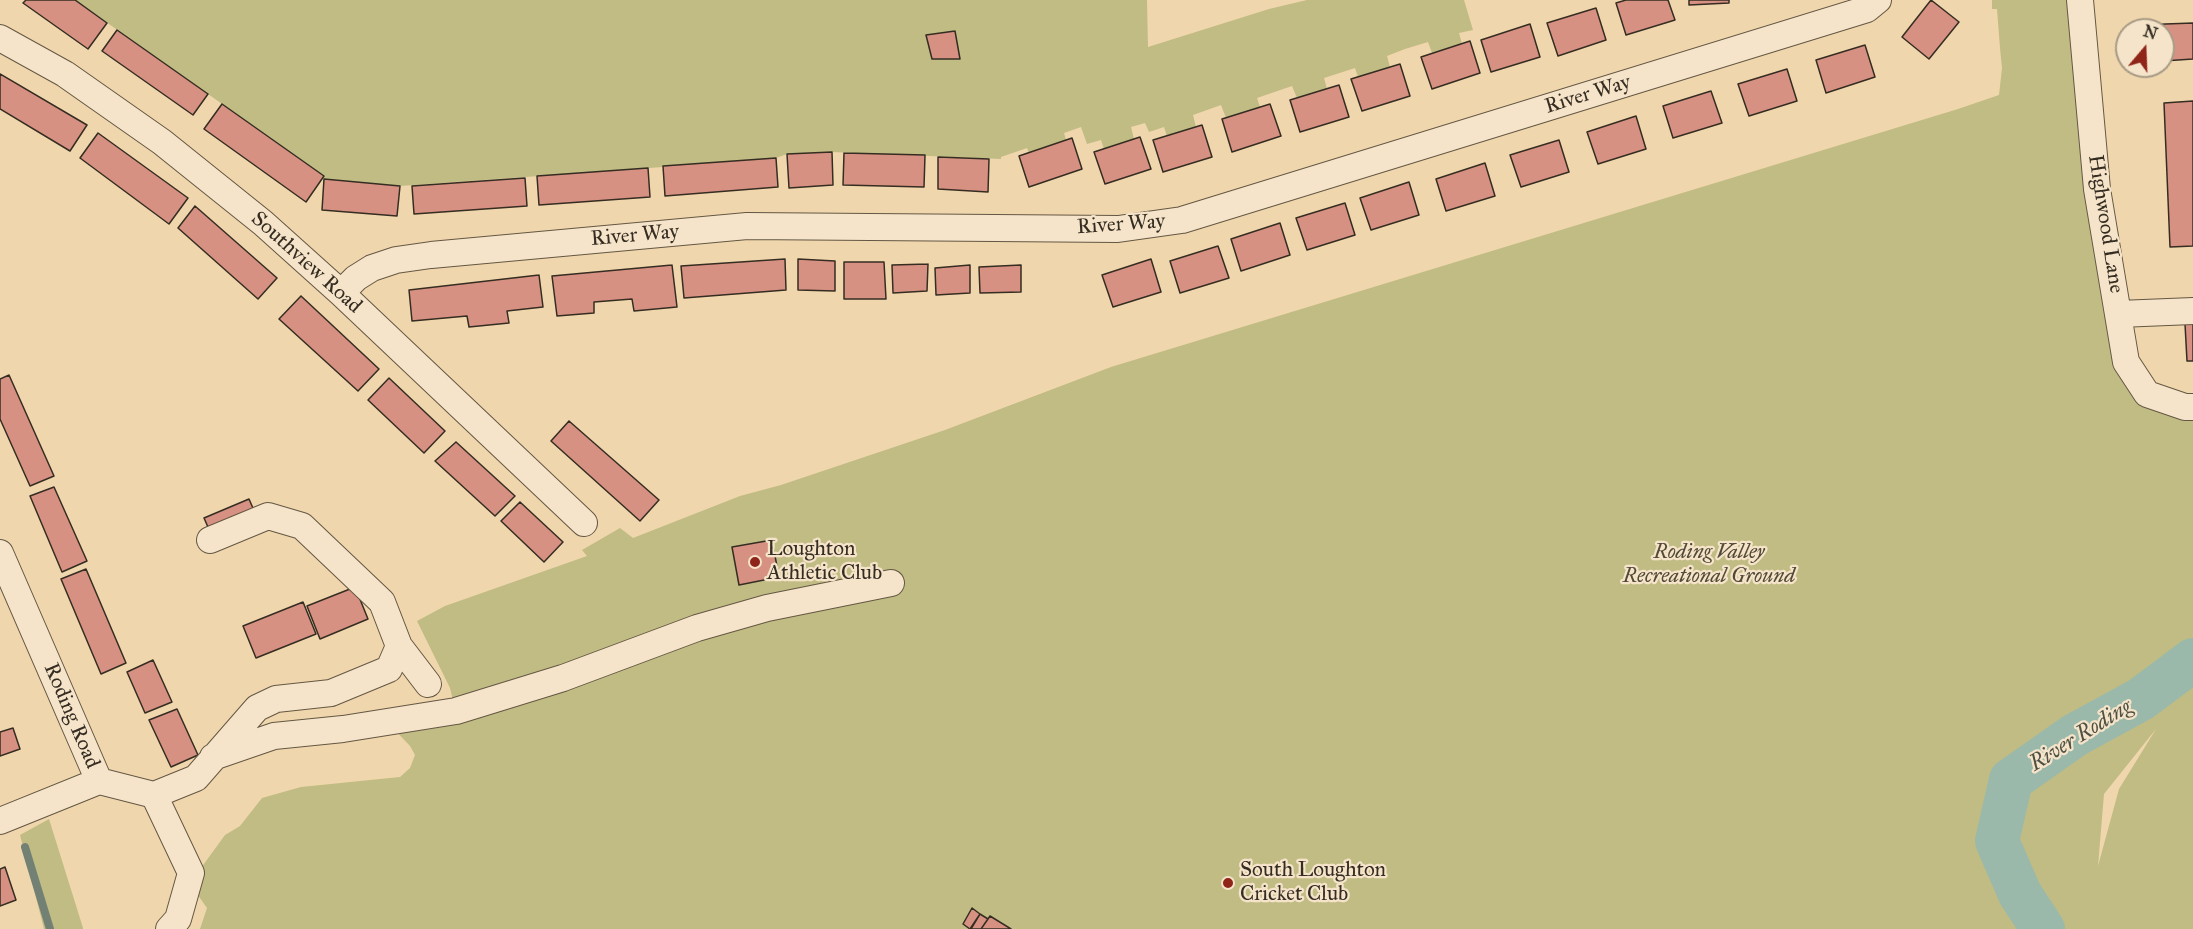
<!DOCTYPE html>
<style>
body{margin:0}
#map{position:relative;width:2193px;height:929px;overflow:hidden;background:#f0d6ac;font-family:"IM FELL Great Primer",serif}
canvas{display:block}
.north{position:absolute;left:2115px;top:18px;width:60px;height:60px;box-sizing:border-box;background:#f5e4c9;border:2px solid #a89b86;border-radius:50%;rotate:19deg;font-size:16px;font-weight:700;line-height:24px;text-align:center;color:#352d22}
.north::after{content:'';display:block;margin:auto;width:21px;height:27px;background:#8f2418;clip-path:polygon(50% 0,100% 100%,50% 72%,0 100%)}
</style>
<div id="map">
<canvas width="2193" height="929"></canvas>
<div class="north">N</div>
</div>
<script>
const c = document.querySelector('canvas').getContext('2d');
c.lineJoin = 'round';
function fillPath(path, color) {
  c.fillStyle = color;
  c.fill(path, 'evenodd');
}
function toPath(rows) {
  const path = new Path2D();
  for (const r of rows) {
    path.moveTo(r[0], r[1]);
    for (let i = 2; i < r.length; i += 2) path.lineTo(r[i], r[i + 1]);
  }
  return path;
}
function strokePath(path, color, width, dash) {
  c.strokeStyle = color;
  c.lineWidth = width;
  c.lineCap = dash ? 'butt' : 'round';
  c.setLineDash(dash || []);
  c.stroke(path);
}
function write(font, color, halo, rows, align = 'center') {
  c.font = font + ' "IM FELL Great Primer",serif';
  c.lineWidth = 4.5;
  c.setLineDash([]);
  c.textBaseline = 'middle';
  c.strokeStyle = halo;
  c.fillStyle = color;
  for (const [text, x, y, turn = 0] of rows) {
    c.save();
    c.translate(x, y);
    c.rotate((+turn || 0) * Math.PI / 180);
    c.textAlign = isNaN(turn) ? turn : align;
    if (halo) c.strokeText(text, 0, 0);
    c.fillText(text, 0, 0);
    c.restore();
  }
}
const green = toPath([
 [75,0,1147,0,1148,47,1269,9,1307,0,1464,0,1473,30,1459,33,1462,44,1432,53,1428,42,1405,49,1387,56,1390,67,1358,77,1355,68,1324,78,1327,89,1297,98,1292,86,1257,98,1260,107,1226,118,1221,105,1193,115,1196,127,1167,136,1164,127,1149,132,1145,123,1131,127,1134,139,1104,149,1101,140,1087,144,1081,127,1064,133,1066,140,1029,153,1027,148,1001,157,1001,159,832,152,809,153,787,154,776,158,637,169,400,186,324,179,324,176],
 [954,31,960,59,932,59,926,35],
 [1992,0,2071,0,2122,371,2193,408,2193,929,200,929,207,908,195,891,201,868,225,835,240,826,262,798,301,787,400,777,410,768,415,755,410,746,393,728,457,717,450,688,417,621,445,606,587,556,582,550,620,528,633,538,740,496,781,485,945,430,1111,367,1958,109,1999,95,2002,68,2000,48,1997,9,1992,9],
 [2156,729,2119,789,2098,866,2104,794],
 [49,819,83,928,83,929,44,929,20,835]
]);
const stream = toPath([
 [25,847,50,929]
]);
const river = toPath([
 [2043,929,2020,894,1997,841,2011,780,2075,735,2141,699,2193,660]
]);
const building = toPath([
 [26,0,75,0,107,23,88,49,23,3,26,0],
 [1626,0,1668,0,1675,20,1626,35,1616,3,1626,0],
 [1689,0,1729,0,1729,3,1689,5,1689,0],
 [1931,0,1959,22,1929,59,1902,37,1931,0],
 [1596,8,1606,40,1558,56,1547,23,1596,8],
 [2193,23,2193,59,2163,61,2163,30,2139,30,2138,25,2193,23],
 [1530,24,1540,57,1491,72,1481,40,1530,24],
 [117,30,208,94,193,115,102,51,117,30],
 [955,31,960,59,932,59,926,35,955,31],
 [1470,41,1480,73,1432,89,1421,57,1470,41],
 [1865,45,1875,77,1826,93,1816,60,1865,45],
 [1400,64,1410,96,1362,111,1351,79,1400,64],
 [1787,69,1797,101,1749,116,1738,84,1787,69],
 [0,74,87,125,70,151,0,109,0,74],
 [1339,85,1349,117,1300,132,1290,100,1339,85],
 [1711,91,1722,123,1673,138,1663,106,1711,91],
 [2193,101,2193,246,2170,247,2164,103,2193,101],
 [222,104,324,176,306,202,204,129,222,104],
 [1270,104,1281,136,1232,152,1222,119,1270,104],
 [1636,116,1646,149,1598,164,1587,132,1636,116],
 [1202,125,1212,157,1163,172,1153,140,1202,125],
 [98,133,188,198,169,224,80,158,98,133],
 [1140,137,1151,169,1105,184,1094,152,1140,137],
 [1072,138,1082,169,1029,187,1019,156,1072,138],
 [1559,140,1569,172,1521,187,1510,155,1559,140],
 [832,152,833,185,789,188,787,154,832,152],
 [844,153,925,155,924,187,843,185,844,153],
 [938,157,989,159,988,192,938,189,938,157],
 [776,158,778,187,665,196,663,166,776,158],
 [1485,163,1495,196,1446,211,1436,179,1485,163],
 [648,168,650,197,539,205,537,176,648,168],
 [525,178,527,206,414,214,412,186,525,178],
 [324,179,400,186,397,216,322,210,324,179],
 [1409,182,1419,215,1371,230,1360,198,1409,182],
 [1345,203,1355,235,1307,250,1296,218,1345,203],
 [195,206,277,278,258,299,178,228,195,206],
 [1280,223,1290,255,1241,271,1231,239,1280,223],
 [1218,246,1229,278,1180,293,1170,261,1218,246],
 [785,259,786,290,684,298,681,266,785,259],
 [798,259,835,261,835,291,798,290,798,259],
 [1151,259,1161,292,1113,307,1102,275,1151,259],
 [844,262,884,262,886,299,844,299,844,262],
 [928,264,927,291,893,293,892,265,928,264],
 [672,265,677,307,634,311,632,299,594,302,594,313,557,316,552,276,672,265],
 [970,265,970,293,936,295,935,268,970,265],
 [1021,265,1021,292,980,293,979,267,1021,265],
 [539,275,543,307,507,311,509,323,469,327,467,316,412,321,409,290,539,275],
 [301,296,379,369,358,391,279,319,301,296],
 [2185,324,2193,324,2193,361,2187,361,2185,324],
 [9,375,54,476,30,486,0,419,0,379,9,375],
 [389,378,445,431,424,453,368,400,389,378],
 [569,421,659,500,640,521,551,441,569,421],
 [456,442,515,496,495,516,435,461,456,442],
 [54,487,87,561,62,572,30,496,54,487],
 [249,499,256,515,211,534,204,518,249,499],
 [520,502,563,542,544,562,501,521,520,502],
 [772,540,779,577,739,585,732,547,772,540],
 [86,569,126,663,101,674,61,579,86,569],
 [355,587,368,619,320,639,307,606,355,587],
 [303,602,316,634,256,658,243,626,303,602],
 [153,660,172,702,145,713,127,672,153,660],
 [177,709,198,755,171,767,149,720,177,709],
 [13,728,20,749,0,756,0,732,13,728],
 [5,867,16,900,0,906,0,869,5,867],
 [972,908,980,914,970,929,963,924,972,908],
 [980,914,988,919,981,929,971,929,980,914],
 [990,916,1011,929,981,929,990,916]
]);
const minor = toPath([
 [2080,0,2097,189,2126,362,2147,394,2185,407,2193,407],
 [0,38,65,74,162,142,263,223,341,293,584,523],
 [341,293,356,278,372,268,396,260,431,255,747,226,1118,229,1182,220,1867,9,1878,0],
 [2119,314,2193,311],
 [210,540,268,516,302,526,382,602,399,646,428,684],
 [0,553,99,781,154,795,196,778,257,708,276,699,331,693,389,669,399,646],
 [213,757,274,736,343,729,456,711,563,678,697,628,767,608,891,583],
 [154,795,191,873,178,919,169,929],
 [0,821,99,781]
]);
const markers = [
 [755,562,6,"#8f2418"],
 [1228,883,6,"#8f2418"]
];
const streetNames = [
 ["River Way",1588,95,-17],
 ["Highwood Lane",2105,224,81],
 ["River Way",1121,225,-4],
 ["River Way",635,236,-5],
 ["Southview Road",306,263,42],
 ["Roding Road",71,716,67]
];
const poiNames = [
 ["Loughton",767,550],
 ["Athletic Club",767,574],
 ["South Loughton",1240,871],
 ["Cricket Club",1240,895]
];
const parkNames = [
 ["Roding Valley",1709,553],
 ["Recreational Ground",1709,577]
];
const waterNames = [
 ["River Roding",2081,736,-32]
];
fillPath(green, '#c0bc84');
strokePath(stream, '#728174', 8);
strokePath(river, '#9ab9aa', 44);
fillPath(building, '#d79182');
strokePath(building, '#352d22', 1.5);
strokePath(minor, '#645744', 28);
strokePath(minor, '#f5e4c9', 26);
for (const [x, y, r, color] of markers) {
  const dot = new Path2D();
  dot.arc(x, y, r, 0, 2 * Math.PI);
  c.fillStyle = color;
  c.fill(dot);
  strokePath(dot, '#f5e4c9', 2);
}
write('21px', '#352d22', '#f5e4c9', streetNames);
write('21px', '#352d22', '#f5e4c9', poiNames, 'left');
write('italic 21px', '#514a36', '#f5e4c9', parkNames);
write('italic 22px', '#4e5044', '#f5e4c9', waterNames);
</script>
